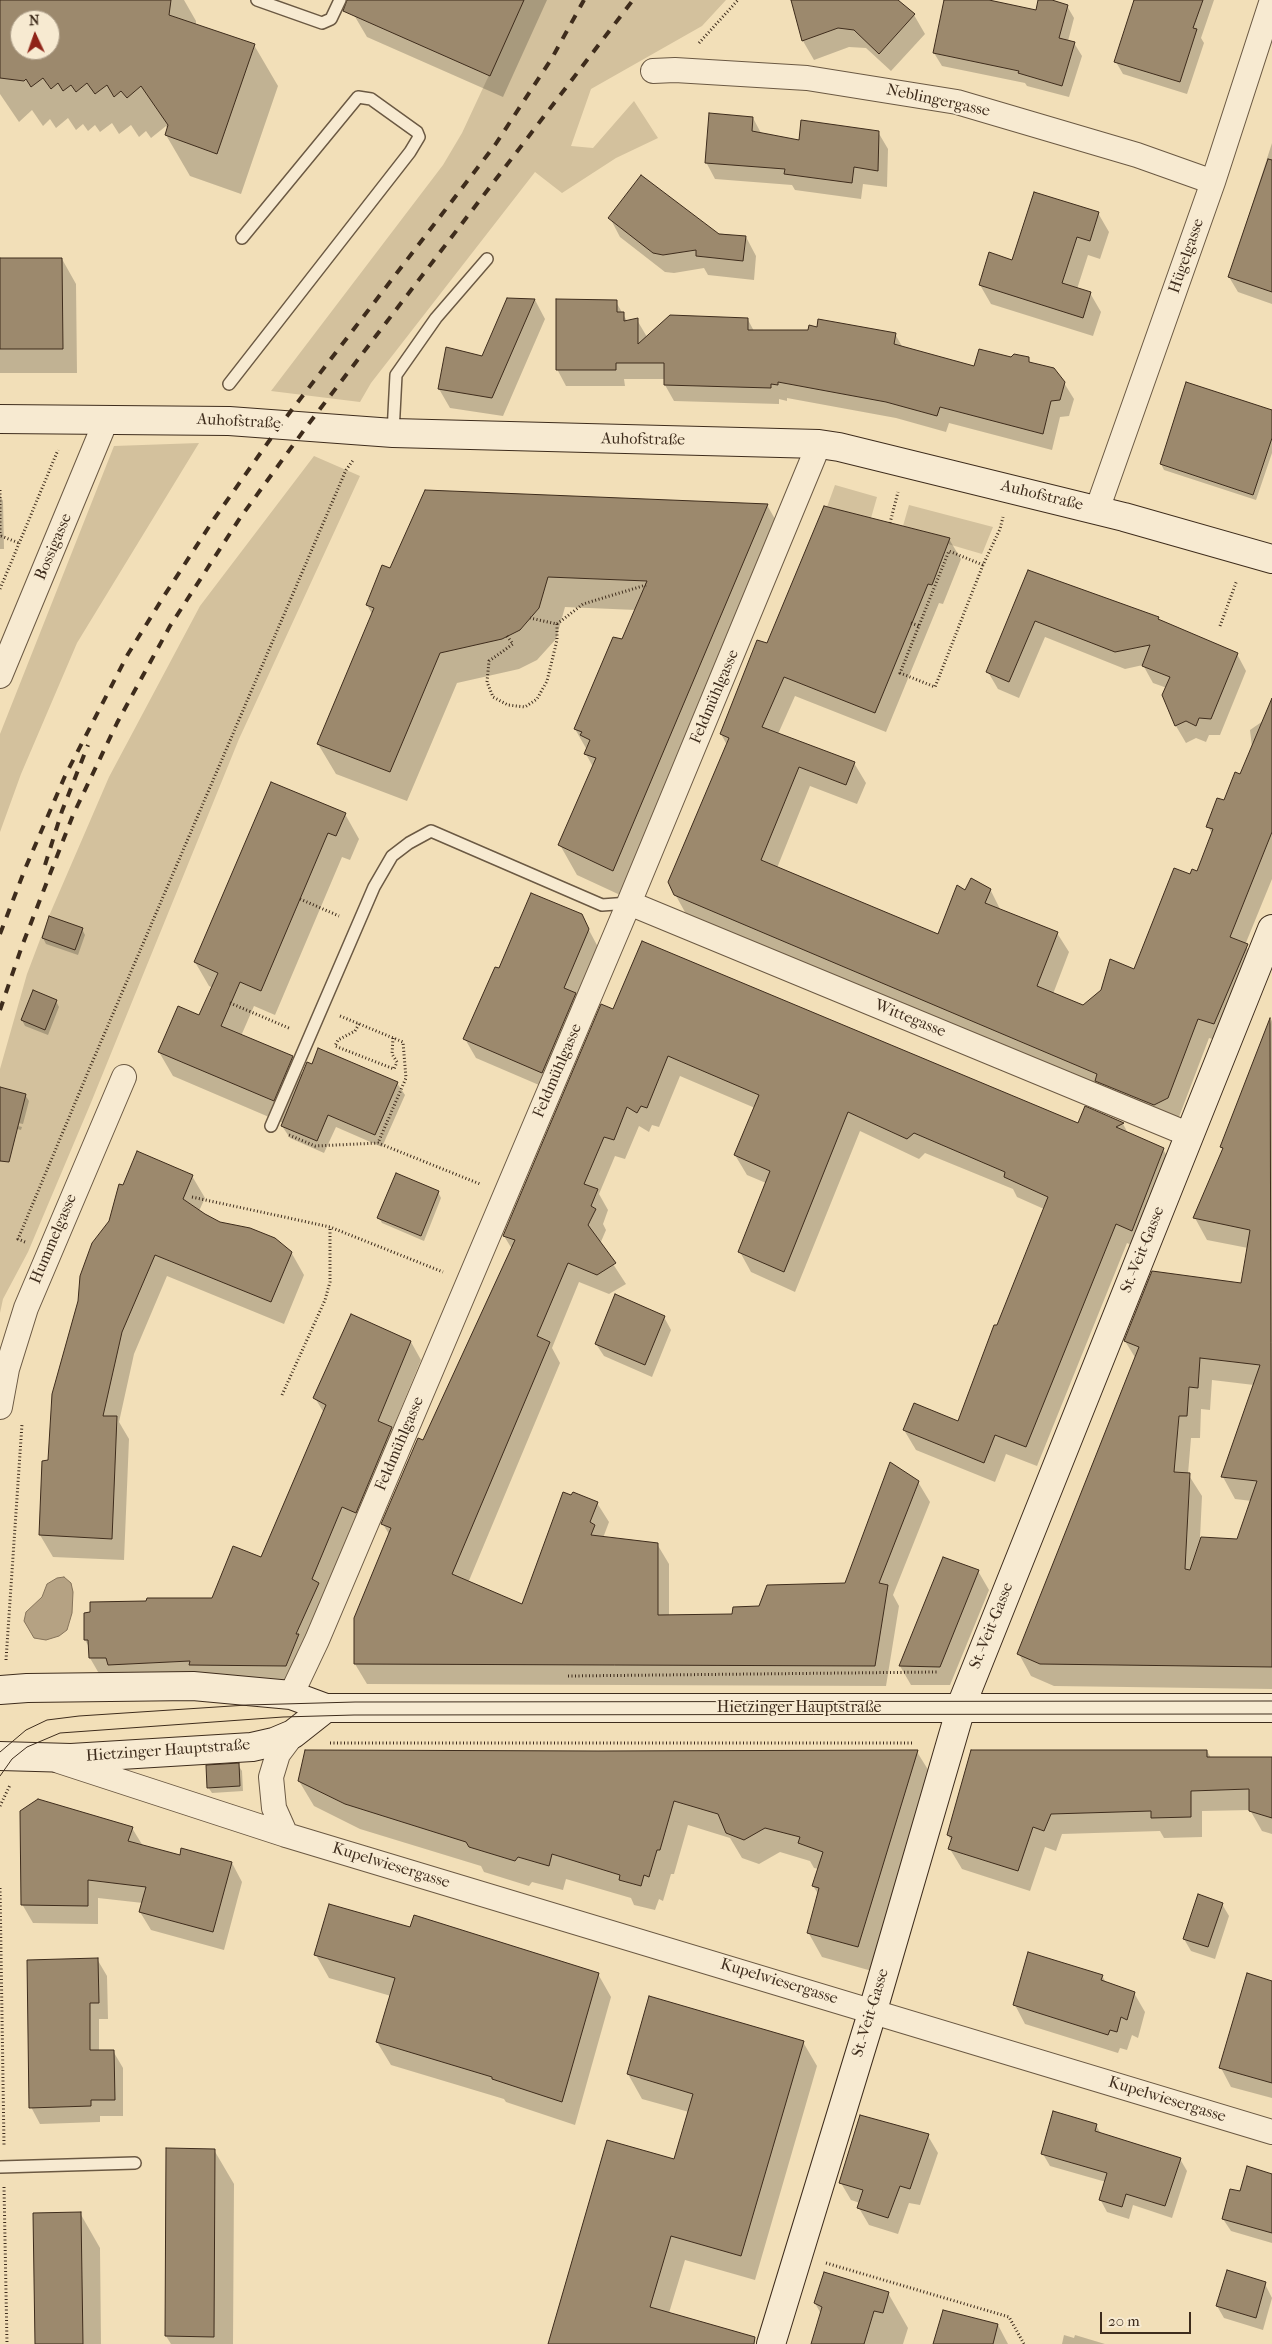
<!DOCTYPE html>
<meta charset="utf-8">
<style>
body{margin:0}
#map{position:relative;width:1272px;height:2344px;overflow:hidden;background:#f2dfb8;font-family:"IM FELL French Canon",serif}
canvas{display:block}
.north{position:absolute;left:10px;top:10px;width:50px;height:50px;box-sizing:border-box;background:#f7ead1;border:1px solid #ad9e89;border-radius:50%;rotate:357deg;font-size:14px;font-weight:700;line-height:20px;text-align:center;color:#3e2c1c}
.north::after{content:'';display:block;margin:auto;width:18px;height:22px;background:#8f2418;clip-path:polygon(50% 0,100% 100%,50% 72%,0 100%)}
.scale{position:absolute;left:1100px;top:2312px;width:91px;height:22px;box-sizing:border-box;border:2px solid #3e2c1c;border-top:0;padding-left:6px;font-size:15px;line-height:18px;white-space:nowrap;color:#3e2c1c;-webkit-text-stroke:4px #f7ead1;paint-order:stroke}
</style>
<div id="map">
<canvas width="1272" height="2344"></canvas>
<div class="north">N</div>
<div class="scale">20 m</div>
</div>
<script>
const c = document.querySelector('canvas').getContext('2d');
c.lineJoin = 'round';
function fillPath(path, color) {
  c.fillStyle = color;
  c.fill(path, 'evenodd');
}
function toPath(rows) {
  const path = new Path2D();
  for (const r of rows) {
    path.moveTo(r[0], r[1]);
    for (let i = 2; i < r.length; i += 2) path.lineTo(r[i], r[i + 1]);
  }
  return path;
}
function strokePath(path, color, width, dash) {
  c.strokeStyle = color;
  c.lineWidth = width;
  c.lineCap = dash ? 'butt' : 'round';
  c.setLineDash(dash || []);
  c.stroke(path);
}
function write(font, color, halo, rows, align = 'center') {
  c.font = font + ' "IM FELL French Canon",serif';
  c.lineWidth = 4;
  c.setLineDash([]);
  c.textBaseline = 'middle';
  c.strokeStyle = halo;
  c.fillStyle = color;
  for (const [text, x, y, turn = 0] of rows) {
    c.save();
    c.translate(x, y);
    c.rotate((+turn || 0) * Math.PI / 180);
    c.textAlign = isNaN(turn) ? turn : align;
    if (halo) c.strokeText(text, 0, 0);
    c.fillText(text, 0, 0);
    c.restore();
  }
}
const green = toPath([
 [524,0,726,0,702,26,591,89,571,146,593,148,634,101,658,138,616,158,562,193,535,172,371,383,360,402,271,391,443,165,462,133],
 [199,443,77,643,21,774,0,832,0,734,114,446],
 [314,456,360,476,239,739,90,1105,28,1252,3,1299,0,1313,0,1069,27,974,49,916,109,777,200,606],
 [835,485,877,497,871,518,827,507],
 [909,505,993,527,982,554,948,544,950,538,903,526]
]);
const water = toPath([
 [64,1577,71,1583,73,1592,72,1613,67,1630,59,1636,46,1640,34,1638,24,1621,26,1612,42,1597,47,1584,57,1578,64,1577]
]);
const shadow = toPath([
 [0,0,184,0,196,21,196,25,254,45,278,86,241,194,190,176,166,135,168,130,166,126,151,138,146,131,139,137,131,125,119,134,112,123,100,132,95,125,88,131,83,124,76,130,68,118,56,128,50,119,43,126,32,110,19,122,0,94],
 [20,20,50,20,50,50,20,50],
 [360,0,547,0,503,97,367,37,354,15],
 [792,0,896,0,914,15,925,34,891,71,866,48,849,47,814,60,803,41],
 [945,0,983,0,1037,12,1040,0,1067,6,1074,18,1068,41,1074,43,1082,56,1069,97,1027,86,1025,83,942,66,934,53],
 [1135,0,1214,0,1201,38,1204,43,1187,94,1123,74,1116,62],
 [753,118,762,135,800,142,878,132,888,149,887,187,863,184,861,199,795,190,792,185,715,179,706,162],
 [1272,143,1272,304,1238,292,1229,277],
 [1098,213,1109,232,1100,259,1088,255,1077,289,1090,293,1101,312,1093,336,991,304,980,285,1013,261],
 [610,218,746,237,756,256,754,280,708,275,704,268,674,273,665,272,620,237],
 [0,259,62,259,76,284,77,373,0,373],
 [508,300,535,300,545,319,503,416,450,408,439,389,447,348,483,357],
 [616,302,627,321,637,320,647,337,748,320,754,331,895,334,903,348,975,367,1011,358,1028,359,1031,364,1064,383,1074,399,1069,416,1060,417,1052,450,949,423,946,432,896,418,787,398,787,401,779,399,779,404,674,401,665,385,665,379,624,379,625,386,566,386,557,369],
 [1272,411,1272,453,1256,500,1164,470,1161,464],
 [0,495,3,501,4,549,0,549],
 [767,505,784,535,631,900,577,875,560,845,593,767,586,754,587,750,575,729,623,641,636,610,565,607,556,639,537,660,519,669,457,683,407,801,336,774,318,744,372,614,367,605,391,569],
 [949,539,961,559,943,604,939,603,886,732,795,696,778,734,854,763,866,783,857,804,810,786,777,868,939,936,966,892,990,889,1001,911,1057,933,1069,952,1053,994,1083,1007,1135,970,1191,876,1197,872,1212,834,1208,826,1241,775,1252,747,1250,730,1263,721,1272,699,1272,879,1245,945,1259,965,1225,1043,1209,1038,1179,1117,1166,1125,686,914,675,894,727,745,721,734,768,645],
 [1029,572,1158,618,1159,621,1237,654,1246,671,1220,735,1209,735,1206,742,1196,738,1186,743,1176,726,1164,695,1167,688,1153,683,1143,665,1125,669,1045,637,1019,698,998,689,988,672],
 [345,814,359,839,350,860,342,857,275,1015,254,1006,241,1036,292,1057,303,1076,397,1083,405,1095,382,1147,336,1127,324,1153,290,1138,282,1126,283,1123,173,1076,159,1052,200,1017,213,988,209,986,195,962],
 [581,915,599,949,553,1091,476,1058,465,1039,500,969],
 [82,929,85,935,78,955,46,944,43,938],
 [56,1001,59,1007,48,1035,25,1026,22,1020],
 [614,1010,1079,1124,1085,1108,1123,1124,1129,1135,1163,1149,1174,1169,1143,1250,1127,1243,1037,1466,1006,1454,995,1482,916,1450,904,1430,959,1422,1044,1209,1017,1197,1013,1189,925,1153,919,1159,860,1131,795,1292,751,1272,740,1252,766,1183,747,1175,735,1155,755,1108,680,1076,659,1127,652,1125,649,1132,639,1126,625,1159,615,1156,599,1194,608,1210,603,1224,606,1230,600,1244,626,1284,609,1294,579,1282,552,1348,560,1363,468,1583,522,1606,597,1503,609,1522,603,1538,657,1544,669,1564,669,1616,733,1616,846,1584,918,1482,930,1502,893,1595,899,1606,886,1686,367,1684,355,1664,355,1618,390,1536,383,1524,424,1442,512,1249,504,1236],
 [1272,1019,1272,1689,1054,1686,1031,1676,1019,1654,1136,1359,1125,1341,1242,1284,1248,1248,1207,1240,1195,1218,1223,1151,1221,1147],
 [1212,1380,1254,1385,1223,1477,1235,1499,1252,1501,1238,1541,1200,1538,1202,1496,1188,1474,1191,1438,1200,1438,1201,1409,1210,1410],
 [25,1095,29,1101,23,1124,0,1119,0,1096],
 [0,1121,22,1127,21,1130,0,1124],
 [192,1176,205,1198,199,1211,219,1223,291,1252,304,1275,284,1324,167,1276,134,1354,119,1422,129,1439,124,1560,53,1557,40,1535,49,1462],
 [438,1192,441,1198,424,1241,382,1223,379,1218],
 [664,1317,671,1330,652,1377,604,1356,596,1344],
 [411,1342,421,1360,392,1430,402,1447,367,1531,353,1525,324,1594,297,1684,101,1677,90,1658,89,1647,85,1640,86,1614,213,1599,262,1559,324,1413,315,1398],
 [944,1559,978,1571,989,1590,950,1685,911,1685,900,1666],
 [1207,1751,1211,1758,1272,1757,1272,1834,1262,1831,1250,1810,1202,1811,1202,1837,1164,1838,1160,1831,1062,1834,1056,1851,1045,1847,1030,1891,962,1869,950,1849,952,1842,948,1835],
 [917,1752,932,1776,872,1971,822,1957,808,1932,819,1895,813,1886,819,1869,814,1868,810,1861,780,1852,759,1864,742,1858,730,1838,688,1825,674,1874,671,1874,663,1901,659,1899,655,1910,634,1905,631,1898,566,1879,563,1890,532,1882,529,1886,484,1872,481,1866,360,1829,314,1806,299,1781],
 [238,1765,242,1771,243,1791,212,1793,208,1787],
 [38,1800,132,1828,143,1846,180,1857,232,1863,242,1882,224,1950,151,1930,140,1912,143,1903,98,1898,98,1924,33,1923,22,1904],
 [1222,1904,1229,1916,1215,1959,1191,1951,1184,1939],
 [411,1928,598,1974,611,1997,575,2125,506,2102,504,2099,391,2065,377,2042,391,1996,329,1978,316,1955],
 [97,1959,107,1976,108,2019,99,2019,99,2051,113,2051,123,2068,123,2116,100,2116,100,2122,40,2124,31,2107],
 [1102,1976,1107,1984,1134,1993,1145,2012,1138,2038,1132,2035,1127,2050,1120,2048,1118,2053,1025,2024,1015,2005],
 [1272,1982,1272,2098,1231,2087,1221,2068],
 [803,2042,817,2066,755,2280,685,2260,669,2313,729,2344,549,2344,675,2161,689,2112,642,2099,628,2074],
 [1096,2125,1101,2134,1180,2159,1187,2171,1172,2218,1133,2205,1129,2219,1107,2212,1100,2199,1106,2182,1050,2166,1043,2154],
 [928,2136,938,2153,920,2205,909,2203,898,2234,869,2225,859,2208,860,2203,851,2200,841,2183],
 [214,2150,234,2184,233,2344,171,2344,166,2336],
 [1272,2175,1272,2243,1231,2231,1223,2219,1241,2193],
 [80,2213,100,2248,101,2344,36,2344],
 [1265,2284,1272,2298,1263,2330,1224,2318,1217,2306],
 [888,2293,908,2328,903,2344,812,2344,821,2314,815,2303],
 [998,2325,1008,2344,934,2344],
 [1064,2335,1074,2338,1075,2335,1105,2344,1062,2344]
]);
const building = toPath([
 [0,0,171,0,169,15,255,44,217,154,165,135,168,125,141,86,127,98,121,91,114,97,107,85,95,94,87,83,76,92,71,85,63,91,58,83,51,89,43,78,31,87,26,79,24,81,0,78,0,0],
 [20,20,50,20,50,50,20,50,20,20],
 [347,0,524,0,490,76,343,11,347,0],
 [791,0,898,0,915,14,879,54,854,30,838,28,802,41,791,0],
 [944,0,989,0,1036,10,1038,0,1052,0,1068,5,1059,38,1075,42,1062,86,1018,73,1019,71,933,53,944,0],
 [1134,0,1203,0,1193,28,1197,29,1180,82,1114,62,1134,0],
 [709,113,753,117,752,131,799,140,801,120,879,131,878,171,854,167,852,183,784,174,785,169,705,163,709,113],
 [1268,159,1272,160,1272,292,1228,277,1268,159],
 [641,175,719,234,746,236,743,261,696,256,696,250,663,255,653,253,608,218,641,175],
 [1034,192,1099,212,1090,241,1077,237,1062,283,1091,292,1083,318,979,285,989,252,1012,260,1034,192],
 [0,258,62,258,63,349,0,349,0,258],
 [507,298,535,299,492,398,438,389,446,347,482,356,507,298],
 [556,299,617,300,617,312,624,312,624,321,638,318,638,344,670,315,748,318,748,330,808,330,809,325,817,327,818,319,896,333,894,344,974,366,979,349,1011,357,1014,354,1029,357,1029,362,1054,368,1065,382,1060,400,1051,401,1043,434,940,407,937,416,886,402,778,382,778,385,771,384,771,388,664,385,664,363,616,363,616,370,556,370,556,299],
 [1186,382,1272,410,1272,438,1253,495,1160,464,1186,382],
 [425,490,768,504,613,871,558,845,596,758,584,754,590,740,580,735,582,732,574,729,613,637,622,639,647,581,548,577,539,608,520,630,502,639,440,653,390,772,317,744,374,608,366,605,382,565,390,568,425,490],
 [824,506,950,538,932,585,928,584,875,713,784,677,762,727,855,762,846,785,799,767,761,860,938,934,957,885,965,890,971,878,991,889,985,903,1058,932,1037,986,1083,1005,1101,990,1110,959,1134,969,1174,868,1190,874,1192,869,1197,871,1213,829,1206,827,1217,798,1224,800,1235,772,1240,774,1272,698,1272,832,1230,937,1248,944,1214,1024,1198,1019,1168,1098,1154,1105,1095,1081,1097,1074,674,895,668,882,729,738,720,734,757,640,767,643,824,506],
 [1028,570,1159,617,1158,619,1238,653,1211,719,1199,718,1196,726,1186,721,1175,726,1162,695,1170,677,1142,666,1150,645,1115,652,1035,621,1009,682,986,672,1028,570],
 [271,782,346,813,336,836,328,833,261,991,240,982,221,1026,293,1056,274,1101,158,1052,178,1006,199,1015,218,973,194,962,271,782],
 [531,893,582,914,589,929,564,988,576,993,542,1073,463,1039,495,967,499,968,531,893],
 [49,916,83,928,75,950,42,938,49,916],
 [642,941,1078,1123,1085,1106,1124,1123,1116,1127,1164,1148,1132,1231,1116,1224,1026,1447,995,1435,984,1463,903,1430,914,1403,958,1421,994,1325,997,1325,1048,1197,1004,1177,1005,1172,914,1133,907,1139,848,1112,784,1272,738,1252,770,1171,734,1155,759,1095,668,1056,647,1108,641,1106,637,1113,627,1107,614,1140,604,1137,584,1184,598,1189,591,1206,596,1209,588,1225,616,1263,597,1275,568,1263,537,1336,550,1342,452,1574,522,1604,563,1492,571,1495,573,1492,598,1502,590,1522,595,1525,591,1535,658,1543,658,1615,732,1614,733,1607,759,1606,767,1585,845,1583,890,1462,919,1481,879,1583,888,1585,875,1666,354,1664,354,1618,391,1528,381,1524,418,1438,423,1440,515,1240,503,1236,601,1004,613,1009,642,941],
 [33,990,57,1000,45,1030,21,1020,33,990],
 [1270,1018,1272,1667,1040,1664,1017,1654,1139,1347,1124,1341,1152,1271,1241,1283,1250,1230,1193,1218,1223,1148,1220,1147,1270,1018],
 [1200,1358,1260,1365,1221,1477,1257,1481,1237,1539,1201,1537,1190,1570,1185,1569,1190,1473,1174,1472,1179,1416,1187,1416,1189,1387,1198,1388,1200,1358],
 [318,1048,398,1082,375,1135,328,1115,317,1141,281,1126,307,1062,312,1064,318,1048],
 [0,1087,26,1094,9,1162,0,1161,0,1087],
 [137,1151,193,1175,183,1199,205,1214,220,1222,250,1228,275,1238,292,1252,271,1302,155,1255,122,1332,103,1416,117,1416,112,1539,39,1535,42,1461,48,1460,52,1394,78,1301,80,1276,92,1243,109,1221,119,1184,123,1185,137,1151],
 [396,1173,439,1191,421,1236,377,1218,396,1173],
 [615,1294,665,1316,645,1365,595,1344,615,1294],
 [351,1314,411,1341,378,1421,392,1427,356,1513,342,1507,312,1579,319,1583,296,1634,299,1634,286,1666,189,1665,190,1661,108,1665,106,1658,89,1658,88,1640,84,1640,84,1613,90,1612,90,1602,146,1601,147,1598,212,1598,233,1546,261,1557,326,1405,313,1398,351,1314],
 [943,1557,979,1570,940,1667,899,1666,943,1557],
 [305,1750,598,1751,918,1750,858,1947,807,1933,819,1888,812,1886,823,1852,798,1843,800,1837,765,1828,744,1840,726,1833,718,1814,674,1801,660,1850,657,1850,649,1877,644,1875,641,1886,619,1880,620,1875,552,1854,549,1866,518,1857,515,1861,469,1847,466,1842,345,1804,298,1781,305,1750],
 [971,1750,1207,1750,1207,1757,1272,1757,1272,1818,1249,1811,1249,1789,1191,1791,1191,1817,1151,1818,1151,1811,1051,1814,1044,1831,1033,1827,1018,1871,948,1849,952,1837,947,1835,971,1750],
 [239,1763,240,1786,207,1788,206,1765,239,1763],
 [38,1799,133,1827,128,1841,180,1855,181,1848,232,1862,213,1932,139,1912,146,1887,88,1880,88,1906,21,1905,20,1811,38,1799],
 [1198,1894,1223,1903,1208,1947,1183,1939,1198,1894],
 [329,1904,410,1927,414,1915,599,1973,562,2102,492,2079,492,2077,376,2042,395,1978,314,1955,329,1904],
 [1028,1952,1103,1975,1101,1980,1135,1992,1127,2020,1121,2017,1117,2032,1110,2030,1108,2035,1013,2005,1028,1952],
 [98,1958,99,2003,90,2003,90,2050,114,2050,115,2100,91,2100,91,2106,29,2108,27,1960,98,1958],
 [1247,1973,1272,1981,1272,2083,1219,2068,1247,1973],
 [649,1996,804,2041,741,2256,671,2236,650,2307,755,2337,754,2344,548,2344,607,2140,674,2159,693,2094,627,2074,649,1996],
 [1053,2111,1097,2124,1095,2131,1181,2158,1165,2206,1126,2194,1122,2207,1099,2200,1107,2173,1041,2154,1053,2111],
 [860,2115,929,2134,910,2189,900,2186,888,2218,857,2208,863,2190,839,2183,860,2115],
 [166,2148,215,2149,214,2337,165,2336,166,2148],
 [1247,2166,1272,2174,1272,2233,1222,2219,1230,2189,1240,2191,1247,2166],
 [81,2212,83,2344,35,2344,33,2213,81,2212],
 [1227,2270,1266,2282,1256,2318,1216,2306,1227,2270],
 [824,2272,889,2292,883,2313,874,2311,864,2344,811,2344,822,2307,814,2303,824,2272],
 [943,2310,998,2324,993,2344,933,2344,943,2310]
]);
const path = toPath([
 [699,43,738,0],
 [0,490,0,536],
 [890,523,898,492],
 [1,536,19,543],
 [983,565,949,551,900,673,935,687,983,565,1000,529,1003,517],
 [0,589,58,450],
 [911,623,919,626],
 [557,624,583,604,646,585],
 [1220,626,1237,580],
 [507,636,513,644,489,661,487,682,493,697,508,705,525,707,537,699,547,681,557,640,557,624,530,618],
 [300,899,339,916],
 [230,1003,291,1029],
 [340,1016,403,1042,406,1078,378,1143],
 [359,1024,355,1031,338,1040,335,1046,394,1069,397,1062,392,1054,393,1038],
 [289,1135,315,1146,378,1143,480,1184],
 [192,1197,330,1227,443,1272],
 [25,1242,18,1239,91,1065,346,470,354,459],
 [282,1395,325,1300,330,1282,330,1227],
 [6,1660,22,1424],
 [568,1676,937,1672],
 [330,1743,914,1743],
 [0,1806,10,1785],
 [0,1888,4,2145],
 [4,2187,7,2344],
 [826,2263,1009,2317,1024,2344]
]);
const lane = toPath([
 [257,0,322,23,331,19,340,0],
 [229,384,410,152,419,137,417,132,371,99,358,97,242,238],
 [393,433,396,375,436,318,487,259],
 [271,1126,374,887,392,856,409,843,431,831,602,905,629,903],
 [0,2167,135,2163]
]);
const street = toPath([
 [653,71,675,70,807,78,957,102,1137,155,1213,182],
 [1097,510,1213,182,1272,0],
 [0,676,107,418],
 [629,903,1190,1135],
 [0,1407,7,1369,26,1308,124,1077],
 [291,1695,317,1640,629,903,819,444],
 [59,1761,286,1835,1272,2132],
 [286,1835,274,1808,271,1777,278,1754,293,1734]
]);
const secondary = toPath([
 [0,419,229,421,393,433,819,444,839,447,1124,517,1272,559],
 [0,1690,27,1688,193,1686,291,1695,326,1708,1272,1708],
 [0,1756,71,1758,252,1747,274,1742,293,1734,326,1708],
 [771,2344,873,2010,963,1701,1272,929]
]);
const tram = toPath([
 [0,1752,26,1730,47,1720,79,1716,247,1705,355,1702,1272,1701],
 [0,1776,12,1759,27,1747,60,1733,283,1717,354,1715,1272,1714]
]);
const rail = toPath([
 [45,865,62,811,88,745],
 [0,934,25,869,65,776,128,654,164,596,214,519,281,424,495,145,552,58,584,0],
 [0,1010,22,946,73,815,117,723,170,626,240,518,307,426,633,0]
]);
const streetNames = [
 ["Neblingergasse",938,101,12],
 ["Hügelgasse",1187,256,-71],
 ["Auhofstraße",239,422,3],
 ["Auhofstraße",643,440,1],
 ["Auhofstraße",1042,496,14],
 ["Bossigasse",54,547,-67],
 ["Feldmühlgasse",715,697,-67],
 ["Wittegasse",910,1019,22],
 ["Feldmühlgasse",558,1071,-67],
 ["Hummelgasse",54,1239,-67],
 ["St.-Veit-Gasse",1143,1250,-68],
 ["Feldmühlgasse",400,1444,-67],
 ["St.-Veit-Gasse",992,1626,-68],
 ["Hietzinger Hauptstraße",799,1708],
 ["Hietzinger Hauptstraße",168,1751,-4],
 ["Kupelwiesergasse",391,1866,17],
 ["Kupelwiesergasse",779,1982,17],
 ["St.-Veit-Gasse",871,2013,-73],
 ["Kupelwiesergasse",1167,2100,17]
];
fillPath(green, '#d3c19d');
fillPath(water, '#b5a283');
strokePath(water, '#85735a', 1);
fillPath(shadow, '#0003');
fillPath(building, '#9c896d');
strokePath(building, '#3e2c1c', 1);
strokePath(lane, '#6b5943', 14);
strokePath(street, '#6b5943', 26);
strokePath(secondary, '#3e2c1c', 30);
strokePath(path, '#3e2c1c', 3, [1, 2.5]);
strokePath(lane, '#f7ead1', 11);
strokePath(street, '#f7ead1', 24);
strokePath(secondary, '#f7ead1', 28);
strokePath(tram, '#3e2c1c', 1);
strokePath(rail, '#3e2c1c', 4, [9, 9]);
write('16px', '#3e2c1c', '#f7ead1', streetNames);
</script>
